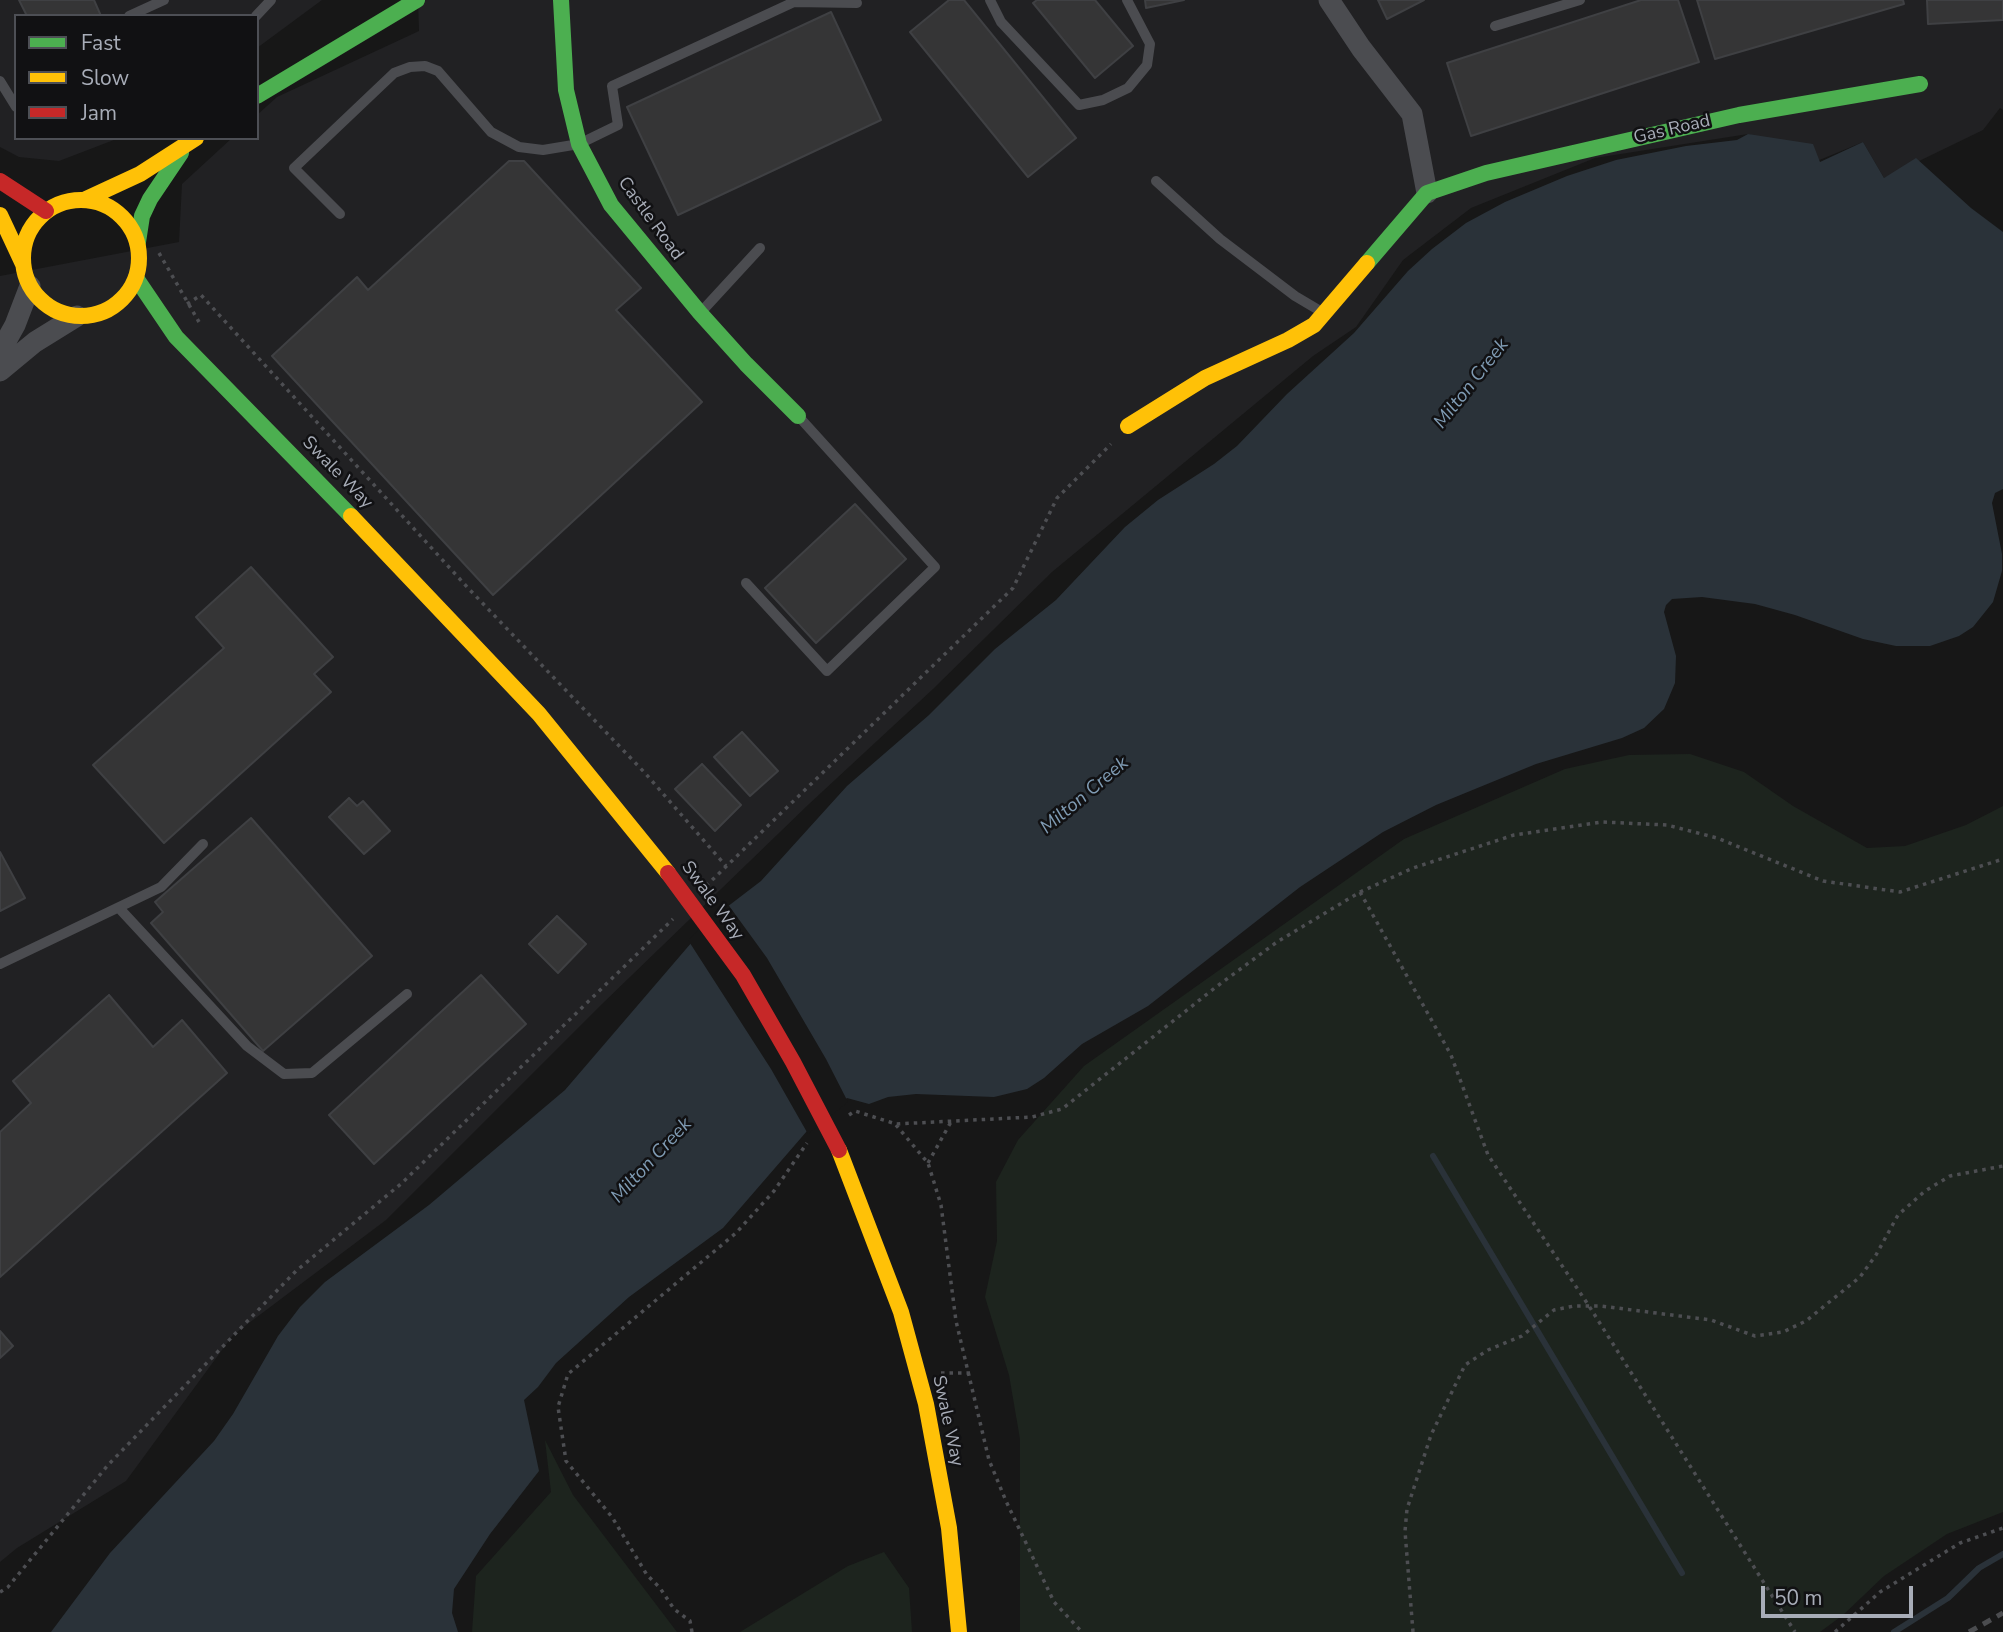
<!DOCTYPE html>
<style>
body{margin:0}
#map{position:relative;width:2003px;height:1632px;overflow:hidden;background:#171717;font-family:"Nunito Sans",sans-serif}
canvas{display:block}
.legend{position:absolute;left:14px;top:14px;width:245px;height:126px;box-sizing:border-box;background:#111113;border:2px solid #4d4f55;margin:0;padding:9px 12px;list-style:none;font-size:21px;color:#a8adb8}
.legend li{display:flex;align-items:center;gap:14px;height:35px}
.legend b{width:35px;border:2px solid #4d4f55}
.scale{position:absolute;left:1761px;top:1586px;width:152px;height:32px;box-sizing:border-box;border:4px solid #a8adb8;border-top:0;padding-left:9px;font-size:21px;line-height:24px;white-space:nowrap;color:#a8adb8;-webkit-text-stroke:5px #111113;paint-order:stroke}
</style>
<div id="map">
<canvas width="2003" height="1632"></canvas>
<ul class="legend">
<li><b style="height:9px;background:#4caf50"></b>Fast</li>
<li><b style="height:9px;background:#ffc107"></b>Slow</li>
<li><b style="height:9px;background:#c62828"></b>Jam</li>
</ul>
<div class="scale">50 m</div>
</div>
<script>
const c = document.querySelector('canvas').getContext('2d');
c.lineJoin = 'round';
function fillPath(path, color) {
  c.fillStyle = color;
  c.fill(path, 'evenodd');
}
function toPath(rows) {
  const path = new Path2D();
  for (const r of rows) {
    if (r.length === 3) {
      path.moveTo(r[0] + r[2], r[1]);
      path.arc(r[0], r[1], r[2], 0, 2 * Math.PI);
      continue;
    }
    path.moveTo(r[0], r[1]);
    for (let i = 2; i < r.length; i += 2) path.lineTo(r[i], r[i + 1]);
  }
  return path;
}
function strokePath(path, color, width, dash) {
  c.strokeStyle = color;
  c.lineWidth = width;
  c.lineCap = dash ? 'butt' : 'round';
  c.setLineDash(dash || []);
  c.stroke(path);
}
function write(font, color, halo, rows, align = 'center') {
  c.font = font + ' "Nunito Sans",sans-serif';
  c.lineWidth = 5;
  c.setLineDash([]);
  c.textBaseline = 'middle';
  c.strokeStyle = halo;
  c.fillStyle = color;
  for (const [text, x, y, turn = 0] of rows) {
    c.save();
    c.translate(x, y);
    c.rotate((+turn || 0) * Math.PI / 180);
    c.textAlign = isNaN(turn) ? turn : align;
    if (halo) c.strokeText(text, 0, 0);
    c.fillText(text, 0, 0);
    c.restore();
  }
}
const built = toPath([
 [0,0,322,0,257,48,257,16,16,16,16,138,119,138,59,161,19,157,0,147],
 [418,0,2003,0,2003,110,2000,108,1983,130,1884,178,1863,142,1817,161,1748,134,1595,158,1471,208,1403,260,1356,327,1313,356,1052,572,933,689,809,804,602,1004,386,1220,233,1335,126,1481,17,1548,0,1562,0,276,179,242,182,184,232,138,257,138,257,115,277,97,419,31]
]);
const green = toPath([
 [1690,754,1744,772,1793,806,1867,848,1905,846,1966,825,2003,806,2003,1512,1947,1534,1884,1576,1843,1615,1820,1632,1020,1632,1020,1439,1009,1375,985,1297,997,1241,996,1182,1018,1140,1084,1066,1404,839,1565,769,1629,755],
 [545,1440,573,1495,677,1632,472,1632,476,1576,551,1492],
 [884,1552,909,1588,912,1632,740,1632,848,1566]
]);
const water = toPath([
 [1748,134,1813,144,1820,162,1863,142,1884,178,1916,158,1971,208,2003,232,2003,489,1995,493,1992,503,2002,554,2002,571,1993,602,1973,627,1959,636,1930,646,1896,646,1863,639,1795,615,1755,604,1702,597,1672,599,1666,605,1664,612,1676,656,1675,683,1664,709,1644,728,1622,738,1536,764,1436,805,1383,832,1300,887,1148,1006,1082,1044,1044,1078,1027,1089,994,1097,916,1094,888,1097,869,1104,847,1098,807,1131,723,1228,629,1297,556,1363,538,1387,524,1400,539,1471,490,1534,454,1589,452,1613,458,1632,51,1632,110,1553,214,1441,233,1414,278,1336,300,1307,325,1282,429,1205,565,1090,692,942,727,907,761,881,847,786,929,715,995,649,1056,600,1125,527,1158,500,1214,464,1237,446,1287,394,1354,333,1408,271,1432,249,1466,223,1505,202,1567,176,1616,160,1686,146,1737,140]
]);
const pier = toPath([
 [727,903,767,958,826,1059,848,1102,808,1134,771,1069,688,940]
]);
const stream = toPath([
 [1433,1156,1682,1573],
 [1894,1632,1948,1598,1979,1568,2003,1554]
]);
const building = toPath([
 [19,0,94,0,101,16,27,16,19,0],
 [949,0,964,0,1076,138,1028,177,910,32,949,0],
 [1037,0,1095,0,1133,46,1095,78,1033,3,1037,0],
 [1145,0,1184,0,1146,8,1145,0],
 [1378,0,1424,0,1387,19,1378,0],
 [1641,0,1678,0,1699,62,1471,136,1447,63,1641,0],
 [1697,0,1903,0,1904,4,1715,59,1697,0],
 [1927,0,2003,0,2003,20,1928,24,1927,0],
 [831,12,881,120,678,215,627,107,831,12],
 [509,161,524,161,641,288,616,310,702,402,493,595,272,356,357,277,368,290,509,161],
 [855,504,906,559,816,643,765,588,855,504],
 [251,567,333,657,314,674,331,692,164,843,93,765,224,648,196,617,251,567],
 [742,732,778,771,750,796,714,757,742,732],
 [702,764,741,805,715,831,675,789,702,764],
 [349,798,357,806,363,801,390,831,364,854,329,817,349,798],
 [251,818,372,956,263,1051,151,923,163,912,155,902,251,818],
 [0,852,25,898,0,911,0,852],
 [557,916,586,944,558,973,529,944,557,916],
 [481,975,526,1024,374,1164,329,1115,481,975],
 [109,995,153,1047,182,1020,227,1073,0,1277,0,1132,31,1103,13,1081,109,995],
 [0,1331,13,1346,0,1358,0,1331]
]);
const path = toPath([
 [159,253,199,322],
 [187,304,201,295,468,588,645,773,726,866],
 [706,886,1013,588,1057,498,1111,444],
 [1360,892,1451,1055,1488,1155,1589,1306,1795,1632],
 [849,1115,855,1111,896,1124,1032,1117,1062,1109,1216,987,1277,942,1360,892,1413,868,1514,835,1602,822,1667,825,1717,838,1823,881,1900,892,2003,859],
 [896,1125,928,1163,941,1205,956,1321,989,1460,1006,1501,1054,1602,1082,1632],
 [928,1163,952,1120],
 [941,1373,970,1373],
 [0,1592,8,1587,108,1465,296,1271,402,1183,673,919],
 [692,1632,690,1621,674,1609,660,1588,647,1575,612,1517,566,1461,558,1407,568,1374,736,1233,774,1191,807,1143],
 [1413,1632,1405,1531,1407,1509,1431,1435,1465,1365,1488,1350,1522,1336,1554,1310,1574,1306,1601,1306,1711,1320,1755,1336,1783,1332,1806,1321,1860,1277,1876,1255,1898,1215,1925,1191,1950,1176,2003,1166],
 [1835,1632,1880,1592,1960,1543,2003,1528]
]);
const lane = toPath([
 [990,0,1001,22,1079,105,1103,100,1128,88,1147,65,1150,44,1127,0],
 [129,16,164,0],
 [256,16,271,0],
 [1495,26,1580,0],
 [0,81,16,107],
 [1156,181,1220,239,1295,296,1322,312],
 [340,214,294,168,394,73,410,67,425,66,438,71,491,132,519,147,543,150,579,144,618,125,612,86,794,2,857,3],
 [702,311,760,248],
 [746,583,827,671,935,567,800,418],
 [119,908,247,1046,284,1074,312,1073,407,994],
 [0,964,161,887,203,844]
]);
const street = toPath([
 [1329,0,1361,48,1412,114,1427,193],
 [0,352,15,325,30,286],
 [0,371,35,342,77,316]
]);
const fast = toPath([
 [561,0,566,90,579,144,611,205,700,313,746,364,798,416],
 [257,96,417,0],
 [138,242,142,216,150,199,181,153],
 [1367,263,1427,193,1486,173,1739,115,1920,84],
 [136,278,176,337,351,516]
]);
const slow = toPath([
 [86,199,140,174,196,138],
 [81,258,58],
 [0,215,23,264],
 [1128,426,1205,378,1288,340,1314,325,1367,263],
 [351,516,539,714,668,873],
 [839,1150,901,1312,926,1404,949,1528,959,1632]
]);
const jam = toPath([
 [0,181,46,211]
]);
const rail = toPath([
 [1969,1632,2003,1613]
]);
const jamBridge = toPath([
 [668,873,743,975,793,1062,839,1150]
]);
const streetNames = [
 ["Gas Road",1672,130,-13],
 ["Castle Road",650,219,54],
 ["Swale Way",337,473,46],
 ["Swale Way",712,901,54],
 ["Swale Way",947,1421,78]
];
const waterNames = [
 ["Milton Creek",1472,384,-52],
 ["Milton Creek",1085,796,-40],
 ["Milton Creek",652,1161,-47]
];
fillPath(built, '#212123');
fillPath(green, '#1d241e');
fillPath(water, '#2a3239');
fillPath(pier, '#171717');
strokePath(stream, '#2a3239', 6);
fillPath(building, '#353536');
strokePath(building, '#3f4043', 2);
strokePath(path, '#4d4e52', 3.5, [3.5, 5]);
strokePath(lane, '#4b4c50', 10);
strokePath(street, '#4b4c50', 21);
strokePath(fast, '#4caf50', 16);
strokePath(slow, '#ffc107', 16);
strokePath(jam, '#c62828', 16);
strokePath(rail, '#4b4c4f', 5, [9, 7]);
strokePath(jamBridge, '#c62828', 16);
write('18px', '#a8adb8', '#111113', streetNames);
write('italic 19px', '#7f9bb3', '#111113', waterNames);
</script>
